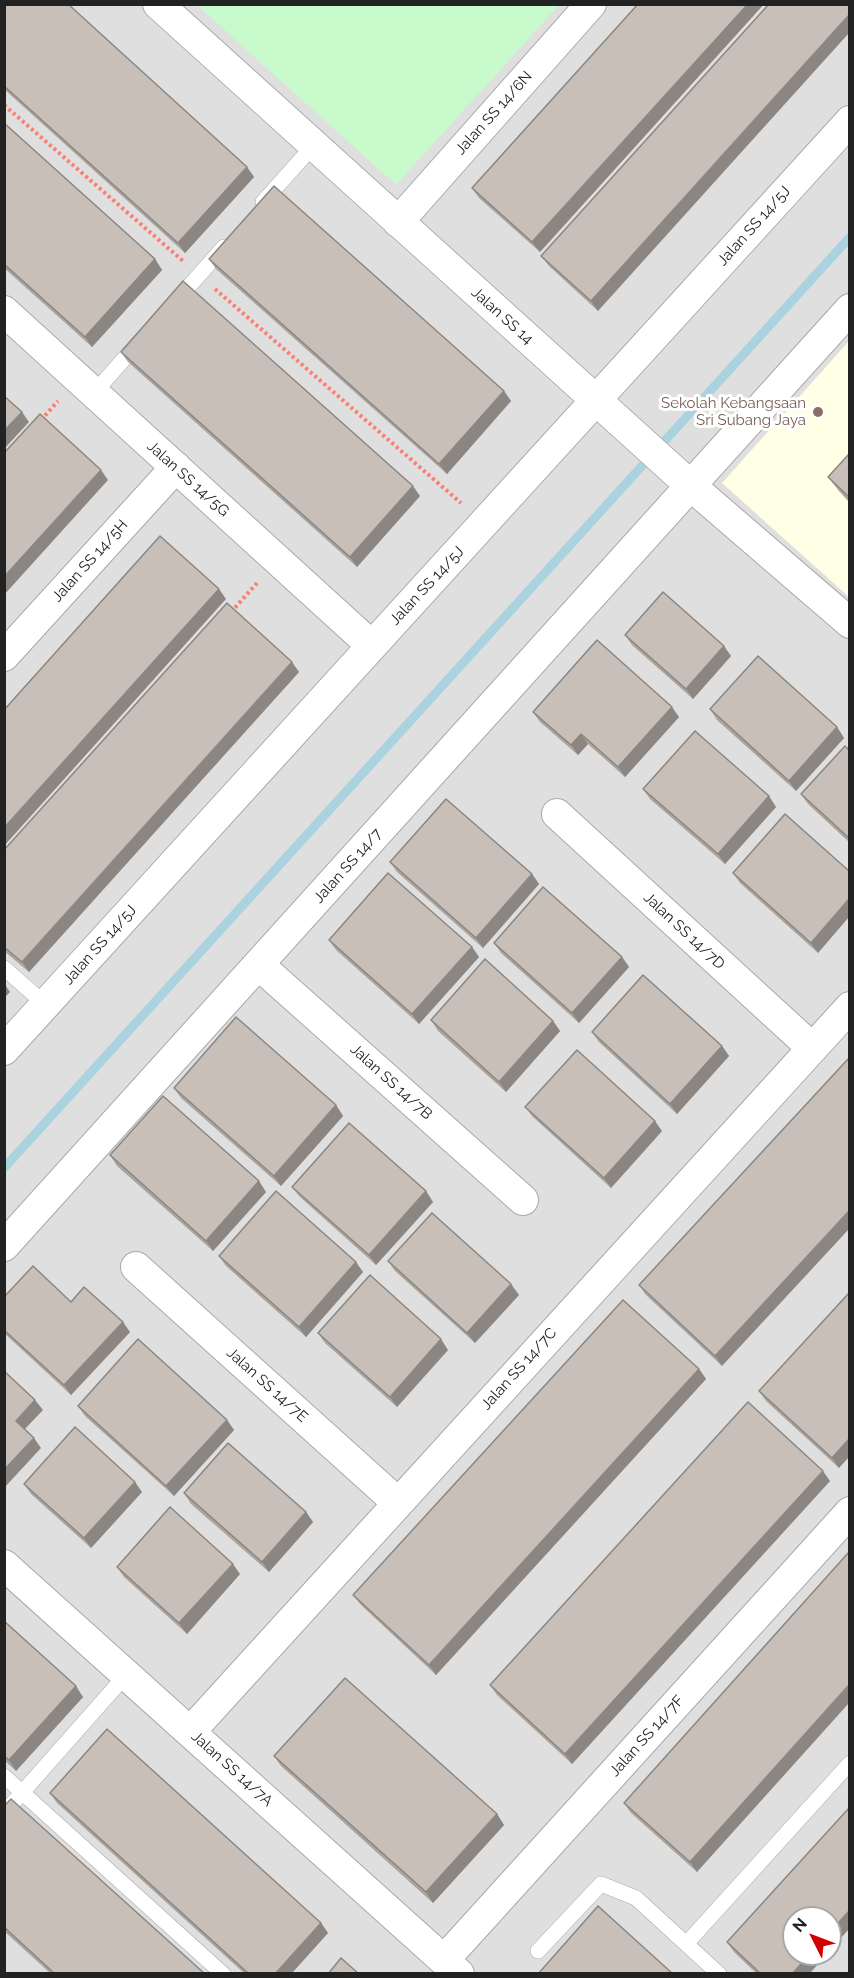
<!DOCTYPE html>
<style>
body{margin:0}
#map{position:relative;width:854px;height:1978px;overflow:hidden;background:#f2efe9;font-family:Raleway,sans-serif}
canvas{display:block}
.frame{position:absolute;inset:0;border:6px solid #222;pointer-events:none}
.north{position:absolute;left:782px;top:1906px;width:60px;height:60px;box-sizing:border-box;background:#fff;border:2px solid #a7a7a7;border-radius:50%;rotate:312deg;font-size:16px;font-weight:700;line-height:24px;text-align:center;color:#222}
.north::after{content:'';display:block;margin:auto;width:21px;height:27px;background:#d40000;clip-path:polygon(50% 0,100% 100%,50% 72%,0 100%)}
</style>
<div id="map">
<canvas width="854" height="1978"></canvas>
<div class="frame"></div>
<div class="north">N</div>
</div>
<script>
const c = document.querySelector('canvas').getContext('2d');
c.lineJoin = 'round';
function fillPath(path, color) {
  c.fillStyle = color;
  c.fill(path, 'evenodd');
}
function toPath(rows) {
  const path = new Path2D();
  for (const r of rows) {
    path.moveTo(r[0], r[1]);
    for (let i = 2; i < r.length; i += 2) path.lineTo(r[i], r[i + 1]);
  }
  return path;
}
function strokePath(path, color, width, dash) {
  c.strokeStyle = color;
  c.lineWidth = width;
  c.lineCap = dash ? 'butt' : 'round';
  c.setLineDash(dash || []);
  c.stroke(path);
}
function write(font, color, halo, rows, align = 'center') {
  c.font = font + ' Raleway,sans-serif';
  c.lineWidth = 6;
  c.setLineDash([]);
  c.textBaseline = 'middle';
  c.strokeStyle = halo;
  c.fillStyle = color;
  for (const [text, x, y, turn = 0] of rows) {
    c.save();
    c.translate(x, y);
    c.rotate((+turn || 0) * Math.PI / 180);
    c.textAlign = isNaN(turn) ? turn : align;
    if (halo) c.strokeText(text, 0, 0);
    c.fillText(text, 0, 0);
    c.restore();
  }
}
const residential = toPath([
 [5,5,849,5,849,1973,5,1974],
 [794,1918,830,1918,830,1954,794,1954]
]);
const education = toPath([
 [849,341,849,597,722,483]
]);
const park = toPath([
 [197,5,559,5,396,185]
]);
const stream = toPath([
 [4,1168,850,237]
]);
const path = toPath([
 [4,105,183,261],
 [215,289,461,503],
 [41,420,58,401],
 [231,612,258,582]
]);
const lane = toPath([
 [263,202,314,145],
 [176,301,224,247],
 [94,393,138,343],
 [4,968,46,1005],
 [4,1776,223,1974],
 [4,1813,126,1675],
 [686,1944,850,1763],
 [538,1951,601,1884,636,1898,719,1974]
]);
const street = toPath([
 [158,4,691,486,850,623],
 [398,222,591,4],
 [4,311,372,646],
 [4,656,176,467],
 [557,814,811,1047],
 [259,965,523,1200],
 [4,1050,850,121],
 [4,1246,850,309],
 [136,1267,398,1503],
 [4,1565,459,1974],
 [190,1732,850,1007],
 [444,1960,850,1512]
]);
const wall = toPath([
 [4,4,247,167,254,177,185,253,4,89],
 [638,4,764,4,540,252,479,198,472,188],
 [769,4,598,311,549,266,541,256],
 [4,123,155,259,162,270,92,347,4,268],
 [209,259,504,391,511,401,447,474,216,269],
 [121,352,420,496,357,567,128,362],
 [849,454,849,502,839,491,828,477],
 [625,635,731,656,693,699,632,645],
 [299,672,29,972,4,951,4,850],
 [710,709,837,727,844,738,796,791,717,720],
 [533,712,679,717,625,777,588,744,578,755,540,722],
 [849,750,849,842,808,804,801,794],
 [643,789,776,807,725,864,650,799],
 [390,862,532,874,539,884,483,948,397,872],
 [849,871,818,953,740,883,733,873],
 [329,940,472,947,479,957,419,1024,336,950],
 [494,943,622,957,629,967,579,1023,501,953],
 [431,1020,553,1021,560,1031,506,1092,438,1031],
 [592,1032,722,1046,729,1056,677,1114,599,1042],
 [849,1058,722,1366,646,1295,639,1285],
 [174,1088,336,1105,343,1116,281,1186,181,1098],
 [525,1107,662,1131,611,1188,533,1117],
 [110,1155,266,1192,213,1251,117,1166],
 [292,1187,426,1191,433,1202,376,1265,300,1197],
 [219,1256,363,1272,306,1337,226,1266],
 [388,1261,519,1295,475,1343,395,1271],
 [849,1293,839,1468,766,1401,759,1391],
 [4,1297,71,1302,130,1332,71,1395,4,1333],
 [318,1333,448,1350,397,1407,325,1343],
 [699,1369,706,1379,436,1675,361,1605,353,1595],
 [78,1406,227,1420,234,1430,174,1496,85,1416],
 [830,1481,572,1764,497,1695,490,1685],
 [24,1484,142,1492,91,1548,31,1494],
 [184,1493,306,1512,313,1522,269,1572,191,1504],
 [849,1552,697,1872,631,1813,624,1803],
 [117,1567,240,1574,187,1634,124,1577],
 [4,1621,83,1697,16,1771,4,1760],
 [274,1756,497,1814,504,1825,433,1903,281,1766],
 [50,1793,321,1923,328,1933,291,1974,245,1974,57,1803],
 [4,1806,205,1974,51,1974,4,1931],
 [727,1942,794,1954,827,1954,809,1974,757,1974,734,1952]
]);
const shadedWall = toPath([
 [748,4,764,4,540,252,532,242],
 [849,15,849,33,598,311,591,301],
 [247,167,254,177,185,253,178,243],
 [155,259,162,270,92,347,85,337],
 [504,391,511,401,447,474,439,464],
 [22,412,29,422,4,449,4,431],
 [101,470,108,480,4,595,4,577],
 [413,486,420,496,357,567,350,557],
 [219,589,226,599,4,846,4,828],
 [724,646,731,656,693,699,686,689],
 [292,662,299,672,29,972,22,962],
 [672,707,679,717,625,777,618,767],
 [837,727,844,738,796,791,789,781],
 [581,734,588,744,578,755,571,745],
 [769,796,776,807,725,864,718,854],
 [532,874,539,884,483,948,476,938],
 [849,899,849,917,818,953,811,943],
 [472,947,479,957,419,1024,412,1014],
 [622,957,629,967,579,1023,572,1013],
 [4,983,10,992,4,998],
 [553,1021,560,1031,506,1092,499,1082],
 [722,1046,729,1056,677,1114,670,1104],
 [336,1105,343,1116,281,1186,274,1176],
 [655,1121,662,1131,611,1188,604,1178],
 [259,1181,266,1192,213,1251,206,1241],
 [426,1191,433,1202,376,1265,369,1255],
 [849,1211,849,1229,722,1366,715,1356],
 [356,1262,363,1272,306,1337,299,1327],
 [511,1284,519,1295,475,1343,467,1333],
 [123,1322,130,1332,71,1395,64,1385],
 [441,1339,448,1350,397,1407,390,1397],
 [699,1369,706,1379,436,1675,429,1665],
 [35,1400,43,1410,23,1431,16,1421],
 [227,1420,234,1430,174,1496,166,1486],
 [34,1438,41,1448,4,1488,4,1470],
 [849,1439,849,1457,839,1468,832,1458],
 [823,1471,830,1481,572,1764,565,1754],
 [135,1482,142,1492,91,1548,84,1538],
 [306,1512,313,1522,269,1572,262,1562],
 [233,1564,240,1574,187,1634,179,1623],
 [849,1685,849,1703,697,1872,690,1862],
 [76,1686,83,1697,16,1771,9,1760],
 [497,1814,504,1825,433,1903,426,1892],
 [849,1911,849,1929,830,1950,830,1932],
 [321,1923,328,1933,291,1974,275,1974],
 [810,1954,827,1954,809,1974,792,1974]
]);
const building = toPath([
 [4,4,68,4,247,167,178,243,4,86,4,4],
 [638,4,748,4,532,242,472,188,638,4],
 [769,4,849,4,849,15,591,301,541,256,769,4],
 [4,123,155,259,85,337,4,264,4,123],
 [274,186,504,391,439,464,209,259,274,186],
 [183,281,413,486,350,557,121,352,183,281],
 [4,396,22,412,4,431,4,396],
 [40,414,101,470,4,577,4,453,40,414],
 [849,454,849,497,828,477,849,454],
 [160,536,219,589,4,828,4,710,160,536],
 [663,592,724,646,686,689,625,635,663,592],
 [227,603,292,662,22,962,4,947,4,850,227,603],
 [597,640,672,707,618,767,581,734,571,745,533,712,597,640],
 [758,656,837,727,789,781,710,709,758,656],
 [695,731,769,796,718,854,643,789,695,731],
 [845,746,849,750,849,838,801,794,845,746],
 [446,799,532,874,476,938,390,862,446,799],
 [785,814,849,871,849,899,811,943,733,873,785,814],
 [388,873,472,947,412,1014,329,940,388,873],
 [543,887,622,957,572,1013,494,943,543,887],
 [485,959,553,1021,499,1082,431,1020,485,959],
 [643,975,722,1046,670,1104,592,1032,643,975],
 [236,1017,336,1105,274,1176,174,1088,236,1017],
 [577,1050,655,1121,604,1178,525,1107,577,1050],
 [849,1058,849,1211,715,1356,639,1285,849,1058],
 [163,1096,259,1181,206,1241,110,1155,163,1096],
 [349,1123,426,1191,369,1255,292,1187,349,1123],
 [276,1191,356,1262,299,1327,219,1256,276,1191],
 [432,1213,511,1284,467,1333,388,1261,432,1213],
 [33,1266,71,1302,84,1287,123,1322,64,1385,4,1330,4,1297,33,1266],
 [370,1275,441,1339,390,1397,318,1333,370,1275],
 [849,1293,849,1439,832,1458,759,1391,849,1293],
 [623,1300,699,1369,429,1665,353,1595,623,1300],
 [138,1339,227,1420,166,1486,78,1406,138,1339],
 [4,1371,35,1400,16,1421,34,1438,4,1470,4,1371],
 [748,1402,823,1471,565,1754,490,1685,748,1402],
 [75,1427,135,1482,84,1538,24,1484,75,1427],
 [228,1443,306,1512,262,1562,184,1493,228,1443],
 [170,1507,233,1564,179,1623,117,1567,170,1507],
 [849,1552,849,1685,690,1862,624,1803,849,1552],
 [4,1621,76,1686,9,1760,4,1756,4,1621],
 [345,1678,497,1814,426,1892,274,1756,345,1678],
 [107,1729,321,1923,275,1974,249,1974,50,1793,107,1729],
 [11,1799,205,1974,55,1974,4,1927,4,1806,11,1799],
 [849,1808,849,1911,830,1932,830,1918,794,1918,794,1954,810,1954,792,1974,761,1974,727,1942,849,1808],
 [598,1906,673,1974,538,1974,598,1906],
 [341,1958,359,1974,328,1974,341,1958]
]);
const markers = [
 [818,412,6,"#8d6e63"]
];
const streetNames = [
 ["Jalan SS 14/6N",494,113,-48],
 ["Jalan SS 14/5J",754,226,-48],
 ["Jalan SS 14",502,316,42],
 ["Jalan SS 14/5G",188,479,42],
 ["Jalan SS 14/5H",90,561,-48],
 ["Jalan SS 14/5J",427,586,-47],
 ["Jalan SS 14/7",348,866,-48],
 ["Jalan SS 14/7D",684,931,43],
 ["Jalan SS 14/5J",100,945,-48],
 ["Jalan SS 14/7B",391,1082,42],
 ["Jalan SS 14/7C",519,1369,-48],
 ["Jalan SS 14/7E",267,1385,42],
 ["Jalan SS 14/7F",647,1736,-48],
 ["Jalan SS 14/7A",232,1769,42]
];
const educationNames = [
 ["Sekolah Kebangsaan",806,403],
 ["Sri Subang Jaya",806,420]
];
fillPath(residential, '#e0dfdf');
fillPath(education, '#ffffe5');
fillPath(park, '#c8facc');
strokePath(stream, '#aad3df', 9);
strokePath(lane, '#a9a9a9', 16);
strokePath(street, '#a9a9a9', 32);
strokePath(path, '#fa8072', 4, [3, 3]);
strokePath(lane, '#fff', 15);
strokePath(street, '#fff', 30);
fillPath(wall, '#aba49e');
fillPath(shadedWall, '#8b8681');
fillPath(building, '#c7bfb8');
strokePath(building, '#8b8681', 1.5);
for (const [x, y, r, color] of markers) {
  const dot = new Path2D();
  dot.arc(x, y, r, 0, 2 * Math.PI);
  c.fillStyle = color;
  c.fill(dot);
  strokePath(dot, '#fff', 2);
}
write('15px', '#222', '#fff', streetNames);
write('15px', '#785e54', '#fff', educationNames, 'right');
</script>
